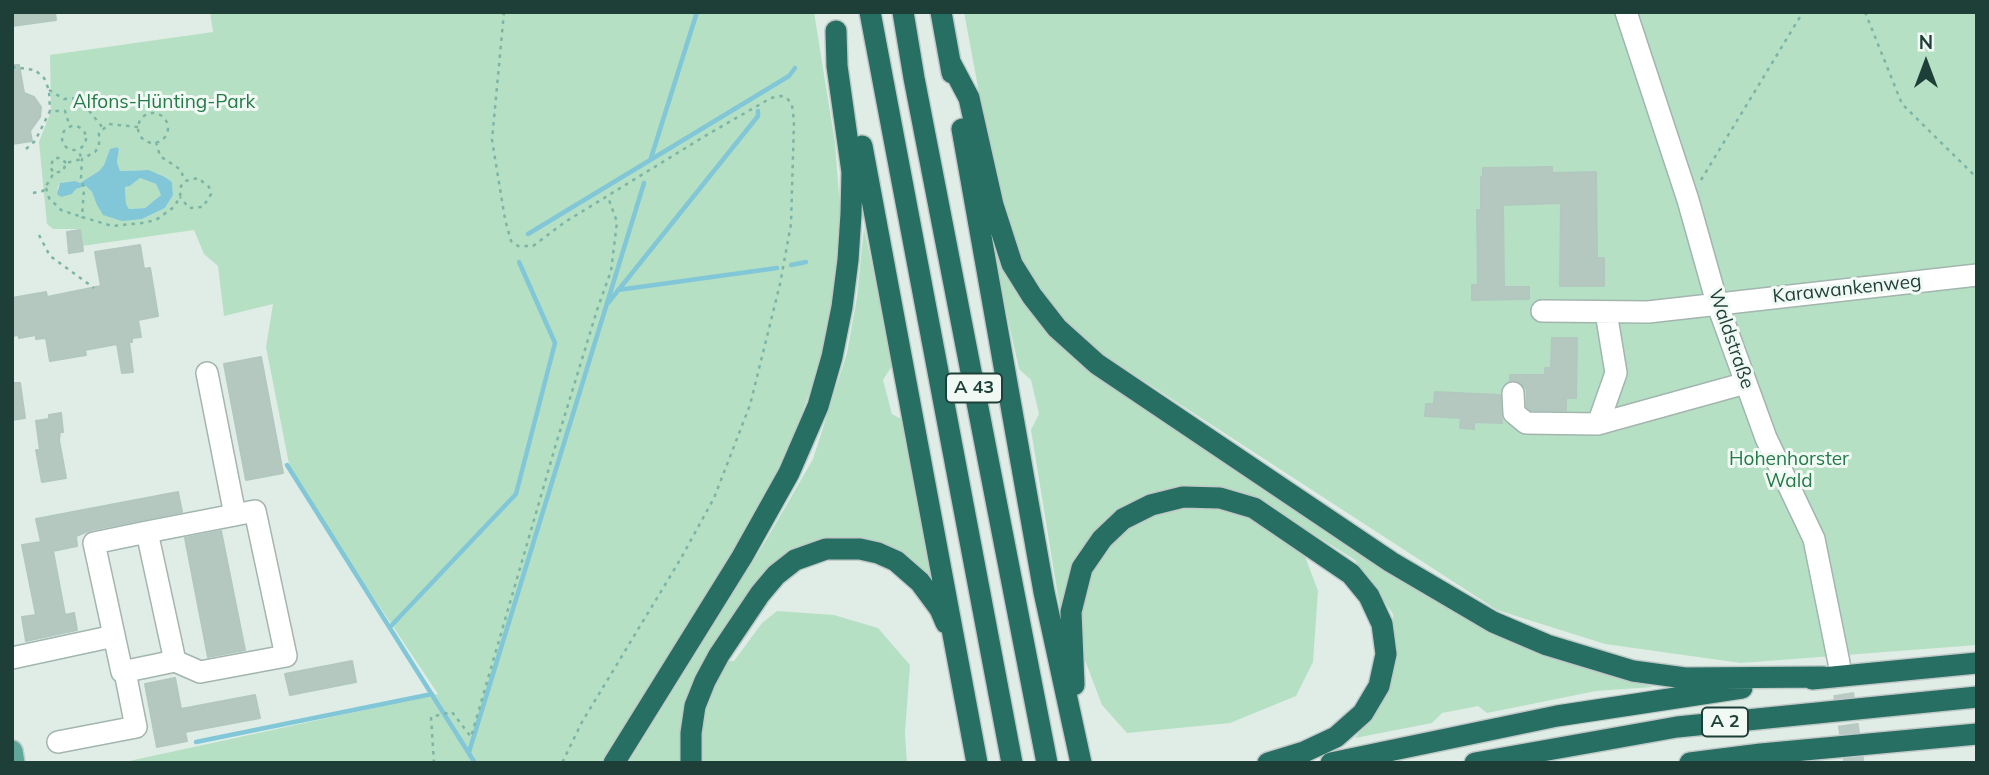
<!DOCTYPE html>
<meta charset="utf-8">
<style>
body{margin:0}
#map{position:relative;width:1989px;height:775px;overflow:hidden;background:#e0ede7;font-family:Mulish,sans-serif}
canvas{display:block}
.frame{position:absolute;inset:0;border:14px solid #1e3f37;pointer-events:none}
.north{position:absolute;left:1891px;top:28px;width:70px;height:70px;-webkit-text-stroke:5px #f1f9f5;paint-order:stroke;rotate:0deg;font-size:19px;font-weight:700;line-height:28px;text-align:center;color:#1e3f37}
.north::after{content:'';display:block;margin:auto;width:24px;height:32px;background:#1e3f37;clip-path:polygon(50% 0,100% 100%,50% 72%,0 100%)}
</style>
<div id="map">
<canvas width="1989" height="775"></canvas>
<div class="frame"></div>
<div class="north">N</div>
</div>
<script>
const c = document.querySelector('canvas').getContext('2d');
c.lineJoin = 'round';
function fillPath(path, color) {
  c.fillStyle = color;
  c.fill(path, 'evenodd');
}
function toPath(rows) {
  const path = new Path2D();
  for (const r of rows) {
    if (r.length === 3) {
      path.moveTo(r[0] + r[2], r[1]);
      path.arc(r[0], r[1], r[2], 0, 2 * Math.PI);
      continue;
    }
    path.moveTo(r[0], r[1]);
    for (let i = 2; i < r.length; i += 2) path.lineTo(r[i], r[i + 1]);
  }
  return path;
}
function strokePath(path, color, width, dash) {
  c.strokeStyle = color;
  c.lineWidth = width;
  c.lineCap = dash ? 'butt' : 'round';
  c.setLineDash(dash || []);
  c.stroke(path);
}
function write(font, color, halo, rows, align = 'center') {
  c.font = font + ' Mulish,sans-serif';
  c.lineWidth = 6;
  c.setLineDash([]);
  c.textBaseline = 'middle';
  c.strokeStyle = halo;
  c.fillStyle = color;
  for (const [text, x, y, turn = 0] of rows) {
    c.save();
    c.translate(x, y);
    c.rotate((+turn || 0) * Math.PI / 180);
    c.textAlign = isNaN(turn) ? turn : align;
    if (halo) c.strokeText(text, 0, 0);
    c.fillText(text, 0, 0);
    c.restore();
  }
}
const green = toPath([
 [210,12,814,12,835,143,840,208,837,277,828,344,780,470,750,527,665,660,668,663,607,763,120,763,438,694,291,474,266,347,273,304,224,316,218,266,204,254,194,230,82,246,80,229,53,229,47,224,39,142,51,111,50,55,213,32],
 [117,147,119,149,117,162,120,171,149,170,165,177,172,182,173,195,165,208,142,219,96,203,92,192,86,186,76,189,72,194,67,194,57,189,60,183,75,181,80,183,99,171,104,165,110,150],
 [964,12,1977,12,1977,645,1741,663,1605,644,1497,610,1107,357,1076,331,1044,296,1017,250,998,195],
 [140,178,156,184,161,195,145,208,129,209,126,204,125,187,130,186],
 [986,219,1043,325,1388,569,1484,629,1548,656,1653,687,1596,691,1487,713,1478,706,1442,713,1432,723,1355,738,1380,706,1390,685,1394,649,1393,614,1355,560,1259,500,1223,488,1172,488,1141,499,1113,516,1063,627,1031,430,1039,414,1031,380,1019,369],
 [864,228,893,364,883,380,892,414,905,421,937,584,836,539,740,606,682,763,628,763,765,542,813,459,847,353,857,297],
 [1189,505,1212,507,1243,514,1303,551,1318,591,1313,662,1296,696,1230,723,1127,733,1102,705,1081,650,1082,615,1086,586,1100,556,1123,531,1144,517],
 [777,611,834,615,878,628,910,665,905,733,907,763,699,763,701,719,711,689,726,661,734,661,762,623]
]);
const water = toPath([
 [117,147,119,149,117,162,120,171,149,170,165,177,172,182,173,195,165,208,142,219,122,221,103,215,96,203,92,192,86,186,76,189,72,194,61,197,57,194,60,183,75,181,80,183,99,171,104,165,110,149],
 [140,178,156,184,161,195,145,208,129,209,126,204,125,187,130,186]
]);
const stream = toPath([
 [651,158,697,12],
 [528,234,789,76,795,68],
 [791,265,806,262],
 [618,290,777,268],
 [608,303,758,116,758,111],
 [287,465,475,763],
 [390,627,516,494,555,343,519,262],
 [196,742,432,694],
 [469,752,644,183]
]);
const building = toPath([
 [12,12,55,12,56,20,12,26,12,12],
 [12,65,19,65,24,93,34,97,41,107,40,117,30,131,32,141,12,144,12,65],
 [1552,167,1552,173,1596,172,1597,258,1604,258,1604,286,1560,286,1561,203,1503,205,1504,287,1529,287,1529,299,1472,300,1472,285,1478,285,1477,210,1481,210,1481,177,1483,176,1483,168,1552,167],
 [80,230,83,251,69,253,67,232,80,230],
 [140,245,144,269,150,268,158,316,138,320,141,337,132,338,132,342,129,342,133,372,122,373,117,344,85,350,86,355,50,361,46,338,36,339,36,335,19,338,19,335,12,336,12,298,46,292,47,297,101,286,95,252,140,245],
 [1552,338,1577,338,1576,398,1566,398,1566,410,1531,410,1527,407,1527,389,1520,382,1510,380,1510,375,1545,375,1545,368,1551,368,1552,338],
 [261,357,283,473,246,480,224,364,261,357],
 [12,383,20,383,25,418,12,420,12,383],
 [1435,392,1500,395,1502,423,1474,422,1474,429,1460,428,1461,418,1425,416,1426,404,1434,404,1435,392],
 [61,413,63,432,60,432,59,440,66,478,42,482,36,450,40,450,36,421,49,419,49,415,61,413],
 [178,492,182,512,91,530,76,536,77,546,53,551,65,615,74,613,77,630,26,641,22,617,36,615,22,545,41,542,36,519,178,492],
 [221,531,245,650,208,657,185,538,221,531],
 [352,661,356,682,290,695,285,674,352,661],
 [175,678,181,709,255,695,260,718,185,732,187,741,157,747,145,684,175,678]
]);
const minorTunnel = toPath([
 [1839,663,1854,763]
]);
const path = toPath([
 [504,12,492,140,505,219,511,241,518,246,533,246,565,222,705,136,771,98,781,96,787,98,792,105,794,121,791,224,780,284,750,405,714,498,680,560,582,722,562,763],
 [1865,12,1902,104,1977,178],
 [12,67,35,70,44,78,49,90,50,111],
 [49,90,64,99,80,98,86,101,86,107,103,128],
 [153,128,15],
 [74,138,12],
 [138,127,109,124,99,133,99,146,95,152,82,159,81,178,84,189,82,217,112,226,142,223,156,220,174,207,180,197,181,186,185,181,198,178,209,187,211,194,203,207,189,208,180,197],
 [156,142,160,156,181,170,184,180],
 [26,149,35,141,50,111,65,111,70,127],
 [66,163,61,158,54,158,50,167,54,173,63,171,66,163,82,159,78,150],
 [1701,180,1803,12],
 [46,188,49,198,61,210,82,217],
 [33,193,43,191,54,173],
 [39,235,50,256,94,288],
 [434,763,431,717,452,712,471,737,556,444,598,307,611,271,617,222,608,197]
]);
const minor = toPath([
 [1626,12,1688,200,1717,303,1766,438,1814,539,1839,663],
 [1542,311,1648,312,1977,275],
 [207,373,235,515],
 [1513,393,1514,413,1526,423,1598,424,1746,383],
 [1598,424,1616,373,1606,312],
 [147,532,255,511,286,656,200,672,175,661],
 [147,532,175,661,122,672,94,543,147,532],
 [12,658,114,636],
 [58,742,136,727,125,672]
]);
const major = toPath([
 [12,751,14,763]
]);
const highway = toPath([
 [870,12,1012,763],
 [903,12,914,78,1047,763],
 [941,12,952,73],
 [950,62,969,98,993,205,1012,264,1032,296,1057,328,1097,364,1391,562,1493,622,1547,645,1633,671,1685,678,1824,677],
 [962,129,1044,592,1081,763],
 [862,146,977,763],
 [1812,679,1977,663],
 [1074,685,1071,612,1082,568,1102,539,1123,519,1151,505,1183,497,1220,498,1254,508,1351,574,1369,596,1382,624,1386,654,1379,686,1363,713,1336,737,1304,752,1268,763],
 [614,763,742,557,789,473,818,406,832,357,842,307,848,260,851,214,852,172,837,66,836,31],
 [691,763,691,733,695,706,705,681,719,655,760,594,776,575,795,560,826,549,860,549,878,553,896,561,920,582,940,609,946,623],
 [1331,763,1557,716,1742,688],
 [1475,763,1677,727,1977,697],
 [1690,763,1761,754,1977,734]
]);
const shields = [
 [974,388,56],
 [1725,722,46]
];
const shieldNames = [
 ["A 43",974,388],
 ["A 2",1725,722]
];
const parkNames = [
 ["Alfons-Hünting-Park",164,102],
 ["Hohenhorster",1789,459],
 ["Wald",1789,481]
];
const streetNames = [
 ["Karawankenweg",1847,289,-6],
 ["Waldstraße",1731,339,71]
];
fillPath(green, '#b6e0c3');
fillPath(water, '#81c7d8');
strokePath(stream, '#81c7d8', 4.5);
fillPath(building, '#b5c8c0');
strokePath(building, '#b1c7bf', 2);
strokePath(minorTunnel, '#b9cac4', 21, [21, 10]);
strokePath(minor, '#a2b5af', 24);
strokePath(major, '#c0c9c7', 24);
strokePath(highway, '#c0c9c7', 24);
strokePath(path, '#7cb4a5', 2.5, [3.5, 5]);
strokePath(minor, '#fff', 21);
strokePath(major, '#5fa798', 21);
strokePath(highway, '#276e63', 21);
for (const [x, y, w] of shields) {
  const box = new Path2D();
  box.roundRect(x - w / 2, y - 14.5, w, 29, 5);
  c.fillStyle = '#f1f9f5';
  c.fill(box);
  strokePath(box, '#1e3f37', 2);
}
write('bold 18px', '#1e3f37', null, shieldNames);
write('19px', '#247a49', '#f1f9f5', parkNames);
write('19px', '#1e3f37', '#f1f9f5', streetNames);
</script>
